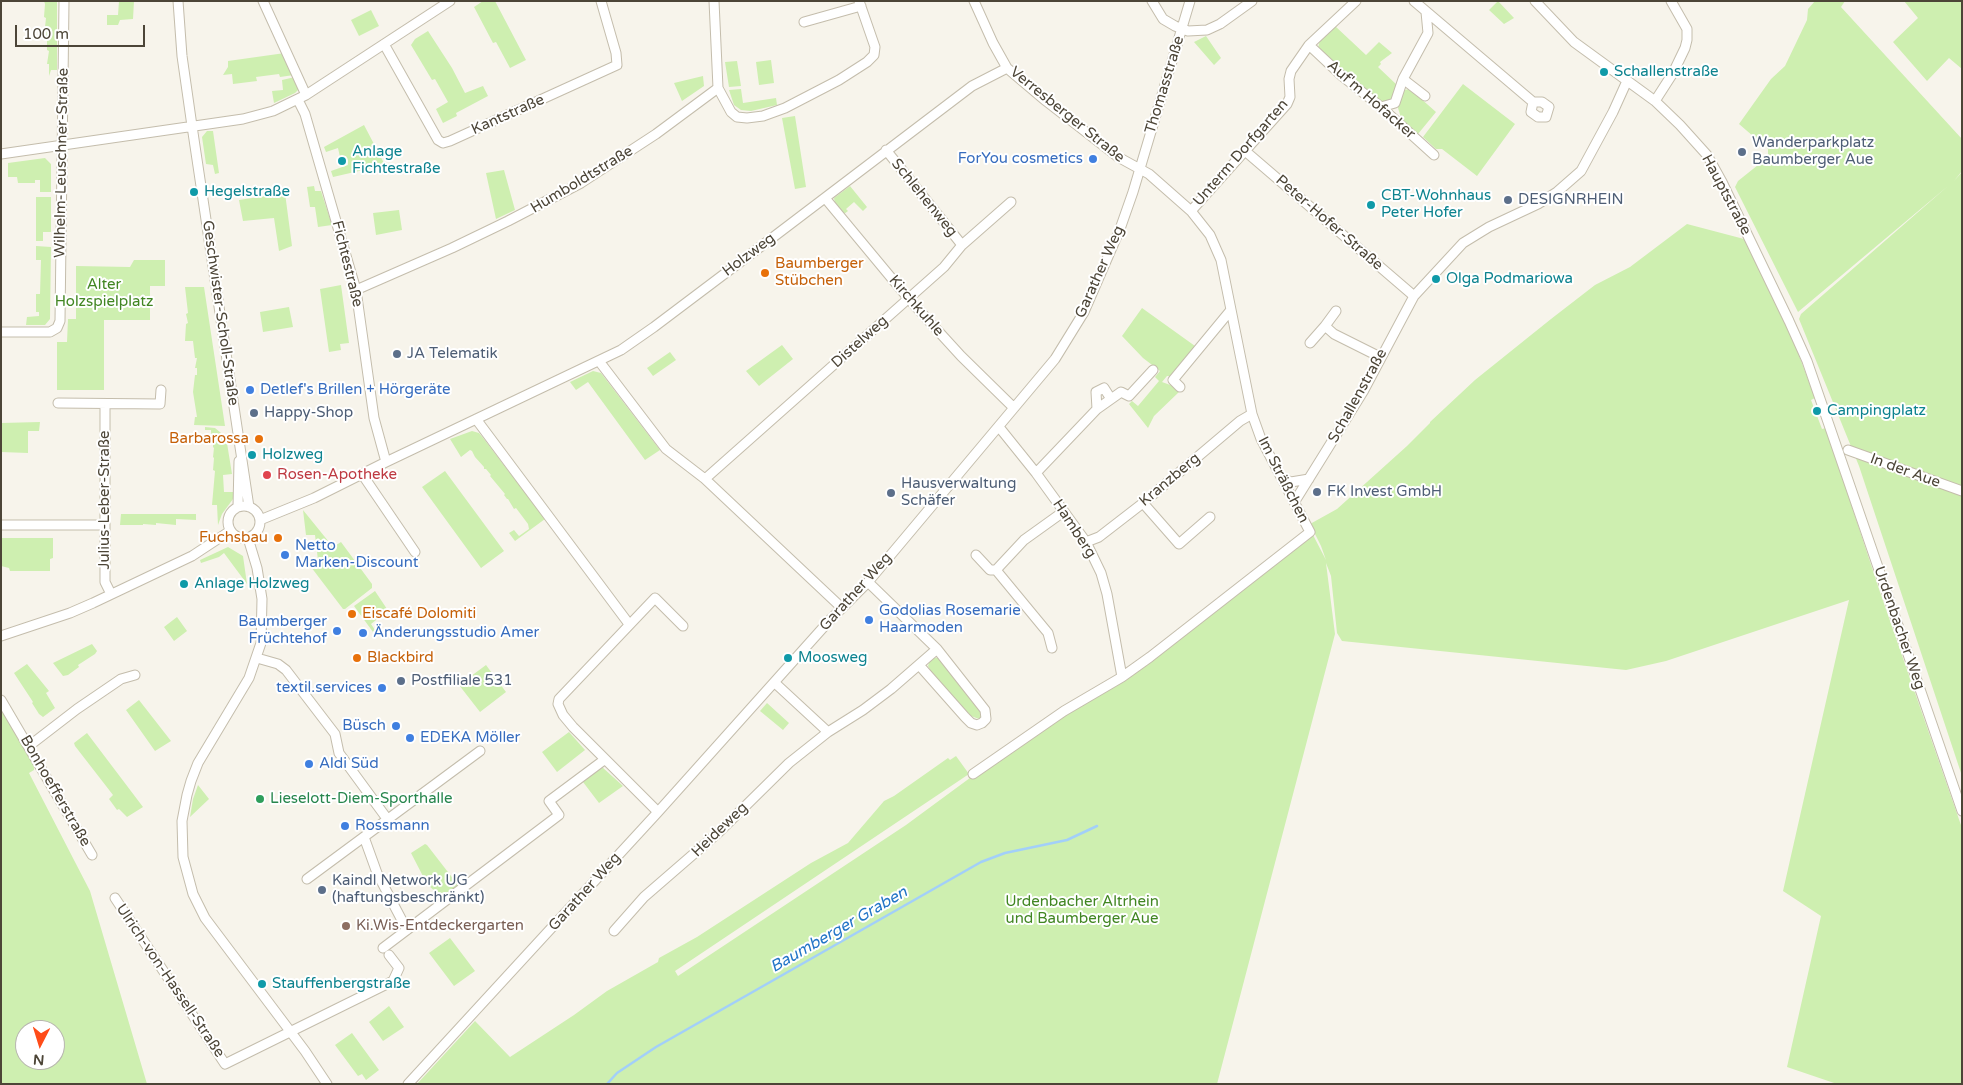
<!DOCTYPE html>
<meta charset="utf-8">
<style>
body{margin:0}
#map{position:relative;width:1963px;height:1085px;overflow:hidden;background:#f7f4eb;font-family:"Varela Round",sans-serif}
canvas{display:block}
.frame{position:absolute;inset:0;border:2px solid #4c4537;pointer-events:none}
.north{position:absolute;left:15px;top:1020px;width:50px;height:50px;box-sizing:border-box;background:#fff;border:1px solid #b7b5af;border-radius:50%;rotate:185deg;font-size:14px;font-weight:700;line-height:20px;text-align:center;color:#4c4537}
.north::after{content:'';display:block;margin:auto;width:18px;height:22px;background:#ff4c19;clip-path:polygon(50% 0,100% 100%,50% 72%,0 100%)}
.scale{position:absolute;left:15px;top:25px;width:130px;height:22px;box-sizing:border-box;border:2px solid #4c4537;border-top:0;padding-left:6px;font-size:15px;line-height:18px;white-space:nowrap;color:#4c4537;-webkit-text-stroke:4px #fff;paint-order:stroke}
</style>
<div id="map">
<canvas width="1963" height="1085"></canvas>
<div class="frame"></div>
<div class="north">N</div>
<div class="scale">100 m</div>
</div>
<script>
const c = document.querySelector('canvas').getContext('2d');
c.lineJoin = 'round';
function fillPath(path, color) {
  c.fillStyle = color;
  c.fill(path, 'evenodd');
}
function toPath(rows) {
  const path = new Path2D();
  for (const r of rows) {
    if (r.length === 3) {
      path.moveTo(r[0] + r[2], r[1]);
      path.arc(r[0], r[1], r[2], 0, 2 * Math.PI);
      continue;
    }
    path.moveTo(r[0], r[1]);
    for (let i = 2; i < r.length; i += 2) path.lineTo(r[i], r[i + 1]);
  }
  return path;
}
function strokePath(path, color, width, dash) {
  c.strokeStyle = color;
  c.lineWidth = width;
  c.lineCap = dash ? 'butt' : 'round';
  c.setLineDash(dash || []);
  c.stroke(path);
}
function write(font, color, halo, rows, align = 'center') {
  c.font = font + ' "Varela Round",sans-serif';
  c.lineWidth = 4;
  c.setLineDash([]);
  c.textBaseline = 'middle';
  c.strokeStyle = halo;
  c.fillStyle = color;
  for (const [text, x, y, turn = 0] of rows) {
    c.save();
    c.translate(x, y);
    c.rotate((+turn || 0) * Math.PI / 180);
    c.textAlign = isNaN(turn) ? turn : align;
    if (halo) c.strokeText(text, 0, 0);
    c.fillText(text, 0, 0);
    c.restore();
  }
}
const green = toPath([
 [44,1,57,1,57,70,51,70,49,76,49,64,47,64,49,51,47,50,47,41,46,40,47,28,45,27,46,18,44,17,45,4],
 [119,1,134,1,133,19,120,20,118,25,107,25,107,15,118,15],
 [483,1,495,1,526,60,510,68,496,42,493,43,474,7],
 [1498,1,1514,18,1504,24,1489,10],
 [1815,1,1845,1,1841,7,1962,139,1962,171,1954,181,1962,172,1962,776,1859,466,1799,319,1801,314,1948,186,1798,312,1735,187,1738,181,1768,157,1768,149,1739,124,1771,79,1785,66,1807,20,1808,9],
 [1904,1,1962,1,1962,69,1949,58,1927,81,1893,42,1918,18],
 [371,10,379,26,359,36,351,20],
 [1335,26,1366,55,1379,42,1392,53,1380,62,1381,64,1378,67,1397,85,1391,101,1383,103,1365,90,1318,48,1320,40],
 [428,31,452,68,465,93,483,86,488,96,456,113,457,116,443,123,436,109,448,102,435,79,432,80,411,45,415,39],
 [1206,36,1221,58,1214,65,1194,42],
 [285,53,294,75,280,77,279,74,256,77,257,81,233,84,232,74,223,75,228,67,228,61],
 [771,60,774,83,759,85,756,62],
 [737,61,741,86,729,87,725,62],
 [703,76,704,86,682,101,674,83],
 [295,77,299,86,298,90,295,93,274,103,272,91,283,90,282,80],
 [1463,84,1515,124,1477,176,1442,149,1436,149,1423,137],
 [741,89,743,103,776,98,777,105,751,111,741,110,734,105,729,90],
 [1410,89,1436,112,1418,134,1402,121,1398,108,1401,93,1404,90],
 [795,116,806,187,795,189,782,118],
 [364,125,385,165,333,177,331,171,348,165,348,163,346,156,340,157,338,148,326,152,324,147],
 [207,131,213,131,219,173,215,174,213,165,206,164,202,137],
 [45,158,51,164,51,192,40,192,40,180,35,180,35,183,18,183,17,177,8,177,8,163],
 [504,170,515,210,496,219,486,173],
 [314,186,315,191,321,191,332,225,318,227,315,207,310,207,307,187],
 [850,186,867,207,863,211,854,202,846,209,848,211,844,214,835,204,834,198],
 [285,193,292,246,279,251,274,218,243,221,239,200],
 [36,197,51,197,51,232,43,232,43,241,36,241],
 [399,210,402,230,376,235,373,213],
 [1687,224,1744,239,1788,326,1815,398,1811,400,1822,429,1826,428,1880,592,1962,828,1962,1084,1837,1084,1787,1067,1821,916,1783,891,1849,600,1666,661,1626,670,1342,641,1337,633,1331,576,1326,563,1335,634,1217,1084,417,1084,475,1021,510,1057,574,1015,607,991,658,962,659,958,697,937,811,863,848,843,884,801,894,796,948,758,950,760,956,756,969,774,675,971,678,976,906,825,1012,747,1114,680,1313,535,1326,560,1321,546,1310,524,1337,509,1407,446,1430,423,1430,422,1475,380,1551,319,1595,285,1630,267],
 [36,246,51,247,50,319,45,325,26,325,27,317,39,316,39,312,36,312,36,294,40,294,41,260,36,260],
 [134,260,165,260,165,286,150,286,150,320,104,320,104,390,57,390,57,342,67,342,68,319,76,319,76,266,130,267],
 [341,285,349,343,340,344,341,350,329,352,320,289],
 [185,287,204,287,225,426,194,425,195,417,197,417,193,392,195,375,197,375,197,368,195,368,197,358,195,358,193,341,185,341,186,324,188,323,186,314,188,313],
 [289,307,293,327,263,332,260,312],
 [1142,308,1195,346,1172,376,1167,376,1162,382,1173,386,1179,392,1154,416,1148,428,1129,404,1132,401,1138,406,1159,381,1155,377,1160,371,1143,358,1122,336],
 [782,345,793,359,759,386,746,371],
 [670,352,676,360,653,376,647,368],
 [593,371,601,373,660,450,645,460,588,382,576,390,570,382],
 [40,422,39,431,28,431,28,453,1,452,1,423],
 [205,427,215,428,226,437,232,474,223,475,224,492,233,492,233,499,222,514,218,525,217,505,212,505,215,471,213,470,214,458,213,457,214,448,213,447,213,434,211,434,211,430,205,430],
 [472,431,479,433,484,439,545,519,515,541,509,533,514,530,519,536,529,529,528,524,516,508,514,509,508,499,507,499,504,495,505,494,490,476,491,475,486,469,484,469,484,467,475,457,472,451,470,450,461,457,450,439],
 [445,471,504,551,481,568,422,487],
 [303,510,333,547,341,542,372,584,372,588,345,609,343,609,311,567,310,561,318,560,315,535,306,535],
 [121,514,196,514,196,520,176,519,176,525,156,523,156,525,143,524,143,525,120,525],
 [1,538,53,538,53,558,50,559,50,571,10,571,9,568,1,566],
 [228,547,243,556,247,584,224,553,219,557,201,563,200,560],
 [375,591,387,609,385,613,371,624,375,630,373,632,354,606],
 [177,617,187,631,174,641,164,627],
 [92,644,97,651,95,654,78,665,79,667,68,675,63,676,53,663],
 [934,658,939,658,979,707,982,715,979,719,971,716,933,675,928,666,930,660],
 [27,664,49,691,46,693,55,708,43,717,39,714,32,703,33,702,14,673],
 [486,665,506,692,480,712,459,685],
 [139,700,171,741,155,751,126,710],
 [767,703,789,723,783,730,760,711],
 [1,709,34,766,34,770,29,773,90,891,147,1084,1,1084],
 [25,1030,55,1030,55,1060,25,1060],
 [569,732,585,750,557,772,542,752],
 [87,733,143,807,127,817,119,809,117,810,109,799,113,795,75,746,74,743],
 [602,767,623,786,599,803,583,782],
 [198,785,209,799,190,817,193,799],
 [425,844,427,845,458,885,442,898,427,884,411,853],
 [450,938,475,971,454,986,429,953],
 [389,1006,404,1027,383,1041,369,1022],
 [352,1033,379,1070,366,1080,362,1074,358,1076,335,1045]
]);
const stream = toPath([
 [607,1084,617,1073,656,1047,981,862,1005,853,1067,840,1097,826]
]);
const minor = toPath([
 [178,1,182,56,192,126,249,507],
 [263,1,306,95],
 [1152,1,1163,19,1175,26,1188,31,1207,30,1220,24,1252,1],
 [1414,1,1533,102,1542,102,1549,107,1546,117,1538,117,1531,112,1533,102],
 [1535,1,1574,42,1655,101,1680,125,1707,155,1722,182,1789,321,1807,361,1962,811],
 [804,22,861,6],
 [384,44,438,140,443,143,450,141,617,65,616,53,601,1],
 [1309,45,1342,76,1381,107,1434,155],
 [1403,79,1425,96],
 [718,88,731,112,737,117,747,118,763,116,785,108,839,80,867,62,874,55,875,47,859,1],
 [298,100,305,114,356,290,374,418,386,462],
 [1655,101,1673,73,1685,48,1687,40,1687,29,1671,1],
 [1381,107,1395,103,1403,79,1428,33,1426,12],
 [886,150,962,245],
 [1244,150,1414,296],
 [1,154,243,119,273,111,306,95,450,1],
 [825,198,908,298,961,356,1014,408],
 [1191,211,1287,104,1290,97,1289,79,1291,71,1309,45,1356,1],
 [356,290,452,248,508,221,581,183,656,134,718,88,714,1],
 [1336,311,1325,326,1334,334,1380,357],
 [1,332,50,332,57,328,60,321,64,1],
 [1310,343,1325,326],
 [599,361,666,449,705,479,842,608],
 [1180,387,1173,380,1230,311],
 [58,403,160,404,161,390],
 [105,404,105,582,111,594],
 [1097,409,1096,392,1104,388,1111,399],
 [476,419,629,624],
 [999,427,1036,473,1086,542,1101,573,1107,594,1122,677],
 [1848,450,1962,491],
 [1036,473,1097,409,1121,392,1129,396,1153,370],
 [362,474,415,552],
 [705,479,944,267,962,245,1011,202],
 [1283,479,1291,482,1309,479],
 [1295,501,1364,390,1414,296,1463,243,1489,227,1538,204,1557,192,1581,171,1613,112,1627,81],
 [1143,503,1179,544,1210,517],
 [244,522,16],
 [238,507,239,461],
 [260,520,314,498,386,462,621,350,654,327,776,235,972,86,1007,68],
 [1,525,105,525],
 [248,538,257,568,262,599,261,643,249,678,198,763,191,781,187,795,182,821,183,857,193,894,205,918,305,1051,327,1084],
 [1086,542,1099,537,1143,503,1240,421,1252,414],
 [976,555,990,570,996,570],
 [868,582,937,649,985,710,986,719,982,723,977,725,971,723,965,717,919,665],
 [1,636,70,613,93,603,192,556,230,531],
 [1052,648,1048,633,996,570,1024,540,1063,512],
 [257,658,278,664,286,670,335,734,339,753,388,820],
 [775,683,828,732],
 [1,700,92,855],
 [29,746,77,709,121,679,135,675],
 [973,774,1064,711,1122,677,1150,657,1310,532,1261,439,1252,414,1221,260,1210,235,1191,211,1149,174,1118,157,1046,101,1007,68,993,43,974,1],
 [658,812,573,727,563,715,558,704,559,699,655,598,683,626],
 [364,837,377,873,407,930],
 [307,879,480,751],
 [115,898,225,1064,393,981,399,968,389,955],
 [614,931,644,897,719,832,789,763,828,732,863,710,891,689,937,649],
 [383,948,559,815,549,801,604,760],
 [408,1084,658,812,829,621,868,582,1055,359,1084,312,1120,229,1133,192,1190,1]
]);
const markers = [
 [1604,72,5,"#0f9aa8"],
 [1742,152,5,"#5c6f8a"],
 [1093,159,5,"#3f7fe0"],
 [342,161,5,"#0f9aa8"],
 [194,192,5,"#0f9aa8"],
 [1508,200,5,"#5c6f8a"],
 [1371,205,5,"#0f9aa8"],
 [765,273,5,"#e8710a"],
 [1436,279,5,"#0f9aa8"],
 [397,354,5,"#5c6f8a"],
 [250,390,5,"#3f7fe0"],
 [1817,411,5,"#0f9aa8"],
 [254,413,5,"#5c6f8a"],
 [259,439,5,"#e8710a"],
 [252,455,5,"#0f9aa8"],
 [267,475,5,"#e0444e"],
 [1317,492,5,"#5c6f8a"],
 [891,493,5,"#5c6f8a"],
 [278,538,5,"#e8710a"],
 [285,555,5,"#3f7fe0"],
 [184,584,5,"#0f9aa8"],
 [352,614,5,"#e8710a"],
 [869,620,5,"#3f7fe0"],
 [337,631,5,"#3f7fe0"],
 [363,633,5,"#3f7fe0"],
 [357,658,5,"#e8710a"],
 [788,658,5,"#0f9aa8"],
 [401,681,5,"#5c6f8a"],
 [382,688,5,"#3f7fe0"],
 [396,726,5,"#3f7fe0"],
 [410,738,5,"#3f7fe0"],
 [309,764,5,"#3f7fe0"],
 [260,799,5,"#2e9e5b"],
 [345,826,5,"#3f7fe0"],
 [322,890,5,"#5c6f8a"],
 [346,926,5,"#8d6e63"],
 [262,984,5,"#0f9aa8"]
];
const cultureNames = [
 ["Schallenstraße",1614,72],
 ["Anlage",352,152],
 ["Fichtestraße",352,169],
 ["Hegelstraße",204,192],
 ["CBT-Wohnhaus",1381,196],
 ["Peter Hofer",1381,213],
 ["Olga Podmariowa",1446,279],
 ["Campingplatz",1827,411],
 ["Holzweg",262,455],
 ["Anlage Holzweg",194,584],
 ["Moosweg",798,658],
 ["Stauffenbergstraße",272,984]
];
const streetNames = [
 ["Thomasstraße",1165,85,-73],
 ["Auf'm Hofacker",1371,100,41],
 ["Kantstraße",508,115,-24],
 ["Verresberger Straße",1067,115,39],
 ["Unterm Dorfgarten",1241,153,-49],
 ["Wilhelm-Leuschner-Straße",62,163,-89],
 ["Humboldtstraße",582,180,-31],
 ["Hauptstraße",1726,195,62],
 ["Schlehenweg",924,198,51],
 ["Peter-Hofer-Straße",1329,223,41],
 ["Holzweg",749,255,-37],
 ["Fichtestraße",347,264,76],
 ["Garather Weg",1100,272,-66],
 ["Kirchkuhle",916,306,49],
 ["Geschwister-Scholl-Straße",220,313,82],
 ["Distelweg",860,342,-42],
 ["Schallenstraße",1358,396,-61],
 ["In der Aue",1905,471,20],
 ["Kranzberg",1170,480,-40],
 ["Im Sträßchen",1283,480,63],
 ["Julius-Leber-Straße",105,500,-90],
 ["Hamberg",1074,529,57],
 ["Garather Weg",856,592,-48],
 ["Urdenbacher Weg",1899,628,71],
 ["Bonhoefferstraße",55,791,60],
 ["Heideweg",720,830,-44],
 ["Garather Weg",585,892,-48],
 ["Ulrich-von-Hassell-Straße",170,981,56]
];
const serviceNames = [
 ["Wanderparkplatz",1752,143],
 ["Baumberger Aue",1752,160],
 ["DESIGNRHEIN",1518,200],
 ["JA Telematik",407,354],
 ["Happy-Shop",264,413],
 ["Hausverwaltung",901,484],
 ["Schäfer",901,501],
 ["FK Invest GmbH",1327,492],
 ["Postfiliale 531",411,681],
 ["Kaindl Network UG",332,881],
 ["(haftungsbeschränkt)",332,898]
];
const shopNames = [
 ["ForYou cosmetics",1083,159,"right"],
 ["Detlef's Brillen + Hörgeräte",260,390],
 ["Netto",295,546],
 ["Marken-Discount",295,563],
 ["Godolias Rosemarie",879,611],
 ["Haarmoden",879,628],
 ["Baumberger",327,622,"right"],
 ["Früchtehof",327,639,"right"],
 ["Änderungsstudio Amer",373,633],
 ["textil.services",372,688,"right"],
 ["Büsch",386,726,"right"],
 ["EDEKA Möller",420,738],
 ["Aldi Süd",319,764],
 ["Rossmann",355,826]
];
const foodNames = [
 ["Baumberger",775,264],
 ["Stübchen",775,281],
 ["Barbarossa",249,439,"right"],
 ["Fuchsbau",268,538,"right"],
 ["Eiscafé Dolomiti",362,614],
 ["Blackbird",367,658]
];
const parkNames = [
 ["Alter",104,285],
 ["Holzspielplatz",104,302],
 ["Urdenbacher Altrhein",1082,902],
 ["und Baumberger Aue",1082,919]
];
const healthNames = [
 ["Rosen-Apotheke",277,475]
];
const leisureNames = [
 ["Lieselott-Diem-Sporthalle",270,799]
];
const educationNames = [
 ["Ki.Wis-Entdeckergarten",356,926]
];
const waterNames = [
 ["Baumberger Graben",839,930,-30]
];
fillPath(green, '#ceefb0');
strokePath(stream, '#a2cff9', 2.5);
strokePath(minor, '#c4bdac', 11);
strokePath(minor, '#fff', 9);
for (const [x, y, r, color] of markers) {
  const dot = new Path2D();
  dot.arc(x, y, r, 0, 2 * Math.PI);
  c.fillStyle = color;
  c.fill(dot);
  strokePath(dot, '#fff', 2);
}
write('15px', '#0d838f', '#fff', cultureNames, 'left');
write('15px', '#4c4537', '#fff', streetNames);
write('15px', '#4e5e75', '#fff', serviceNames, 'left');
write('15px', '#366cbe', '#fff', shopNames, 'left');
write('15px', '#c56008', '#fff', foodNames, 'left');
write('15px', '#418622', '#fff', parkNames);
write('15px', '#be3a42', '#fff', healthNames, 'left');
write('15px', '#27864d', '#fff', leisureNames, 'left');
write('15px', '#785e54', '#fff', educationNames, 'left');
write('italic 16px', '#2275c6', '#fff', waterNames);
</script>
